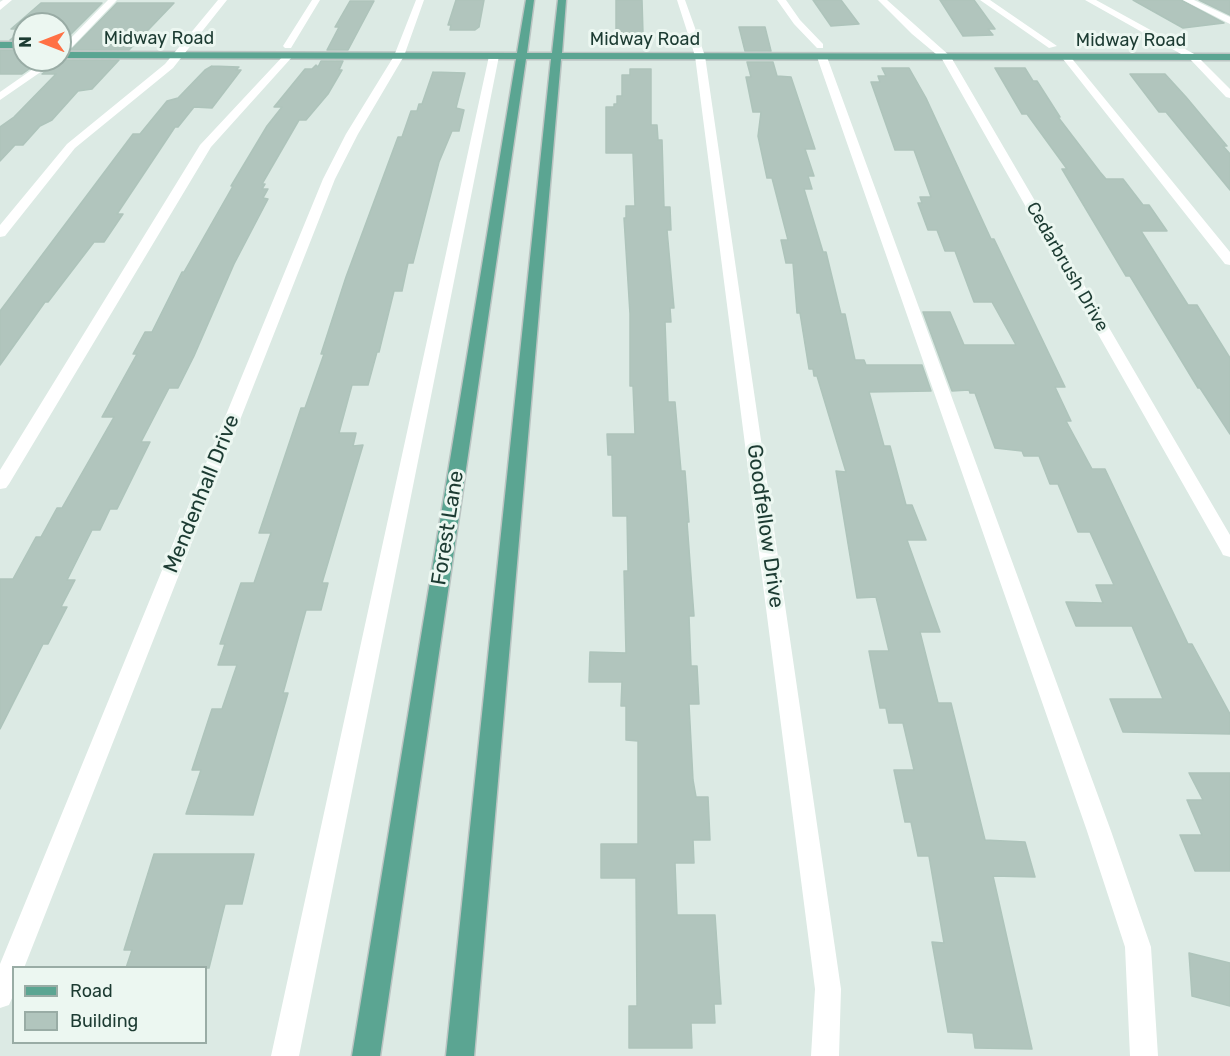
<!DOCTYPE html>
<style>
body{margin:0}
#map{position:relative;width:1230px;height:1056px;overflow:hidden;background:#dceae4;font-family:Rubik,sans-serif}
canvas{display:block}
.legend{position:absolute;left:12px;top:966px;width:195px;height:78px;box-sizing:border-box;background:#ecf7f1;border:2px solid #99aca5;margin:0;padding:8px 10px;list-style:none;font-size:18px;color:#1c3b32}
.legend li{display:flex;align-items:center;gap:12px;height:30px}
.legend b{width:30px;border:2px solid #99aca5}
.north{position:absolute;left:12px;top:12px;width:60px;height:60px;box-sizing:border-box;background:#ecf7f1;border:2px solid #99aca5;border-radius:50%;rotate:270deg;font-size:16px;font-weight:700;line-height:24px;text-align:center;color:#1c3b32}
.north::after{content:'';display:block;margin:auto;width:21px;height:27px;background:#ff7145;clip-path:polygon(50% 0,100% 100%,50% 72%,0 100%)}
</style>
<div id="map">
<canvas width="1230" height="1056"></canvas>
<ul class="legend">
<li><b style="height:8px;background:#5ba592"></b>Road</li>
<li><b style="height:16px;background:#b1c5bd"></b>Building</li>
</ul>
<div class="north">N</div>
</div>
<script>
const c = document.querySelector('canvas').getContext('2d');
c.lineJoin = 'round';
function fillPath(path, color) {
  c.fillStyle = color;
  c.fill(path, 'evenodd');
}
function toPath(rows) {
  const path = new Path2D();
  for (const r of rows) {
    path.moveTo(r[0], r[1]);
    for (let i = 2; i < r.length; i += 2) path.lineTo(r[i], r[i + 1]);
  }
  return path;
}
function strokePath(path, color, width, dash) {
  c.strokeStyle = color;
  c.lineWidth = width;
  c.lineCap = dash ? 'butt' : 'round';
  c.setLineDash(dash || []);
  c.stroke(path);
}
function write(font, color, halo, rows, align = 'center') {
  c.font = font + ' Rubik,sans-serif';
  c.lineWidth = 6;
  c.setLineDash([]);
  c.textBaseline = 'middle';
  c.strokeStyle = halo;
  c.fillStyle = color;
  for (const [text, x, y, turn = 0] of rows) {
    c.save();
    c.translate(x, y);
    c.rotate((+turn || 0) * Math.PI / 180);
    c.textAlign = isNaN(turn) ? turn : align;
    if (halo) c.strokeText(text, 0, 0);
    c.fillText(text, 0, 0);
    c.restore();
  }
}
const building = toPath([
 [456,0,484,0,479,27,475,30,450,30,451,25,448,25,456,0],
 [616,0,642,0,643,33,616,33,616,0],
 [813,0,841,0,859,24,831,26,813,0],
 [940,0,974,0,995,29,988,29,993,35,963,36,940,0],
 [1133,0,1181,0,1224,23,1183,28,1133,0],
 [1199,0,1230,0,1230,15,1199,0],
 [350,1,374,1,348,50,327,50,339,27,335,27,350,1],
 [41,3,102,3,64,41,64,49,72,49,117,3,174,3,129,50,60,50,60,24,24,24,24,40,10,40,23,29,11,29,41,3],
 [739,27,765,27,771,51,745,51,739,27],
 [0,50,24,50,24,60,42,60,22,74,0,74,0,50],
 [60,60,119,60,92,89,78,91,52,120,40,126,23,145,15,145,0,161,0,127,14,117,56,74,42,74,60,60],
 [321,61,343,61,339,70,342,70,328,94,306,120,299,120,262,184,265,184,262,189,268,189,263,198,268,199,234,264,194,356,178,388,169,388,141,442,150,442,117,509,110,509,100,530,92,530,67,580,75,580,61,607,67,607,48,644,43,644,0,729,0,579,13,579,36,537,41,537,57,508,62,508,114,417,102,417,137,354,133,354,145,332,152,332,182,272,184,272,233,186,231,186,267,126,282,107,274,107,305,69,312,69,316,65,318,67,321,61],
 [747,62,773,62,777,76,791,77,815,149,805,149,814,176,808,176,812,189,804,189,823,252,826,252,841,314,845,314,855,360,864,360,866,365,922,365,931,391,869,392,884,446,890,446,906,505,912,505,926,540,907,540,940,632,920,632,938,703,951,703,985,840,1025,842,1035,877,993,876,1032,1049,975,1048,973,1033,948,1032,932,942,944,943,929,856,918,856,911,822,905,822,894,770,914,770,903,723,889,723,886,708,880,708,869,651,889,651,876,597,857,598,836,471,846,472,817,376,814,376,813,369,809,369,800,313,797,313,793,263,786,263,781,240,788,240,772,178,767,178,758,136,761,112,753,112,746,77,751,77,747,62],
 [212,66,239,67,236,70,241,70,212,108,194,107,178,127,175,127,117,214,123,214,104,242,94,242,48,302,45,302,0,365,0,311,133,134,140,134,167,101,178,98,205,70,212,66],
 [882,68,909,68,926,98,991,239,994,239,1065,387,1055,387,1071,421,1066,421,1092,469,1105,469,1188,644,1192,644,1230,714,1230,734,1123,732,1110,699,1163,699,1132,626,1076,626,1066,602,1103,603,1096,585,1114,585,1090,532,1078,532,1058,484,1050,484,1039,456,1024,456,1022,451,995,448,975,393,970,393,969,390,952,391,923,312,950,312,964,345,1016,345,992,302,974,302,955,251,945,251,937,230,928,230,918,203,922,203,920,197,931,197,914,150,895,150,871,82,880,82,878,76,886,76,882,68],
 [995,68,1025,68,1033,81,1037,81,1060,117,1058,117,1100,172,1106,179,1123,179,1143,205,1149,205,1167,231,1141,231,1188,305,1197,305,1230,358,1230,434,1200,388,1198,388,1130,276,1126,276,1062,169,1067,169,1027,114,1022,114,995,68],
 [630,69,651,69,651,125,657,125,658,140,662,140,664,207,670,207,671,230,667,230,674,308,670,308,671,322,665,322,668,402,675,402,681,471,685,471,689,522,687,522,694,616,689,616,691,666,697,666,699,704,689,704,693,780,696,797,708,797,710,840,693,840,694,863,675,863,677,915,715,915,721,1004,714,1004,715,1023,691,1023,692,1048,629,1048,629,1006,637,1006,636,878,601,878,601,844,638,844,638,741,626,740,626,706,621,706,622,682,589,682,590,652,626,653,624,571,628,571,627,516,613,516,612,455,608,455,607,434,635,434,633,386,630,386,630,314,624,218,626,218,626,206,635,206,633,153,606,153,606,107,614,107,614,104,617,104,617,96,622,96,622,75,630,75,630,69],
 [433,72,465,73,456,108,464,110,459,131,452,131,439,162,413,263,408,263,402,291,394,291,379,352,377,352,368,385,352,385,339,433,356,433,353,446,363,445,322,583,328,583,321,610,306,610,283,693,288,693,253,815,186,814,201,770,192,770,212,709,222,709,237,665,218,665,225,644,220,644,241,583,254,583,271,533,259,533,301,408,305,408,324,354,321,354,346,277,398,137,402,137,411,111,417,111,419,104,422,104,433,72],
 [1130,74,1165,74,1186,97,1227,146,1223,146,1230,154,1230,190,1166,112,1159,112,1130,74],
 [1189,773,1230,773,1230,871,1195,871,1180,835,1202,835,1187,800,1203,800,1189,773],
 [154,854,254,854,242,904,225,904,209,968,126,968,132,950,124,950,154,854],
 [1189,953,1230,963,1230,1006,1192,996,1189,953]
]);
const minor = toPath([
 [3,0,12,0,0,10,0,2,3,0],
 [108,0,117,0,72,47,66,47,66,43,108,0],
 [218,0,227,0,173,68,75,148,5,236,0,237,0,225,67,144,165,64,218,0],
 [312,0,320,0,291,48,285,48,283,46,312,0],
 [416,0,424,0,404,56,358,134,335,179,24,968,14,968,13,996,9,1005,0,1008,0,964,323,179,346,134,394,56,416,0],
 [677,0,685,0,705,56,841,989,839,1056,811,1056,815,989,695,56,677,0],
 [777,0,786,0,800,20,823,44,823,48,817,48,794,24,777,0],
 [878,0,887,0,951,57,1230,535,1230,557,1223,555,1221,551,942,59,912,34,878,0],
 [980,0,990,0,1057,46,1049,48,980,0],
 [1085,0,1096,0,1196,55,1230,89,1230,98,1226,97,1190,59,1085,0],
 [1183,0,1194,0,1230,17,1230,24,1183,0],
 [494,53,499,56,299,1056,271,1056,489,56,494,53],
 [285,54,293,56,211,147,9,484,6,488,0,489,0,470,200,145,285,54],
 [819,55,827,57,1111,831,1151,947,1158,1056,1130,1056,1125,947,1087,831,817,57,819,55],
 [1063,55,1069,55,1230,252,1230,265,1225,264,1063,59,1063,55],
 [46,60,58,60,0,100,0,92,46,60]
]);
const major = toPath([
 [526,0,534,0,527,53,552,53,558,0,566,0,562,53,1230,54,1230,60,561,59,474,1056,446,1056,551,59,526,59,380,1056,352,1056,516,59,60,58,60,52,517,53,526,0],
 [0,42,24,42,24,48,0,48,0,42]
]);
const farStreetnames = [
 ["Midway Road",159,39],
 ["Midway Road",645,40],
 ["Midway Road",1131,41],
 ["Cedarbrush Drive",1067,267,60]
];
const streetNames = [
 ["Mendenhall Drive",202,494,-68],
 ["Goodfellow Drive",765,526,82],
 ["Forest Lane",448,528,-81]
];
fillPath(building, '#b1c5bd');
strokePath(building, '#aec4bb', 1.5);
strokePath(major, '#bbc4c2', 3);
fillPath(minor, '#fff');
fillPath(major, '#5ba592');
write('18px', '#1c3b32', '#ecf7f1', farStreetnames);
write('21px', '#1c3b32', '#ecf7f1', streetNames);
</script>
